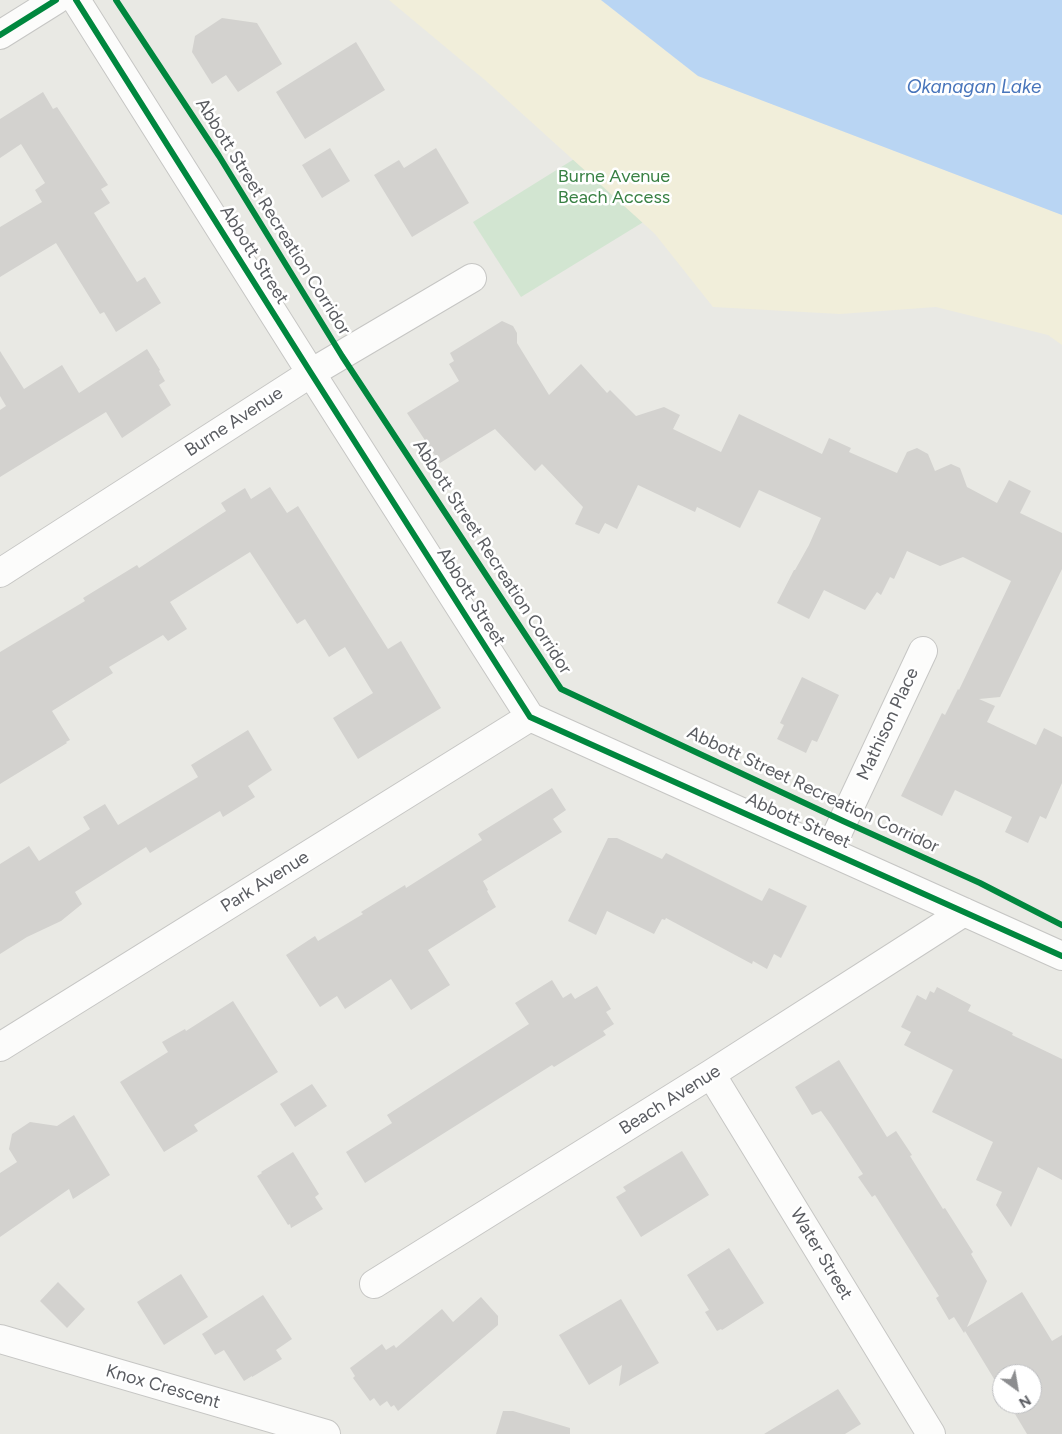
<!DOCTYPE html>
<style>
body{margin:0}
#map{position:relative;width:1062px;height:1434px;overflow:hidden;background:#e9e9e4;font-family:Figtree,sans-serif}
canvas{display:block}
.north{position:absolute;left:992px;top:1364px;width:50px;height:50px;box-sizing:border-box;background:#fff;border:1px solid #bdbec0;border-radius:50%;rotate:148deg;font-size:14px;font-weight:700;line-height:20px;text-align:center;color:#5a5c61}
.north::after{content:'';display:block;margin:auto;width:18px;height:22px;background:#8c8d8f;clip-path:polygon(50% 0,100% 100%,50% 72%,0 100%)}
</style>
<div id="map">
<canvas width="1062" height="1434"></canvas>
<div class="north">N</div>
</div>
<script>
const c = document.querySelector('canvas').getContext('2d');
c.lineJoin = 'round';
function fillPath(path, color) {
  c.fillStyle = color;
  c.fill(path, 'evenodd');
}
function toPath(rows) {
  const path = new Path2D();
  for (const r of rows) {
    path.moveTo(r[0], r[1]);
    for (let i = 2; i < r.length; i += 2) path.lineTo(r[i], r[i + 1]);
  }
  return path;
}
function strokePath(path, color, width, dash) {
  c.strokeStyle = color;
  c.lineWidth = width;
  c.lineCap = dash ? 'butt' : 'round';
  c.setLineDash(dash || []);
  c.stroke(path);
}
function write(font, color, halo, rows, align = 'center') {
  c.font = font + ' Figtree,sans-serif';
  c.lineWidth = 5;
  c.setLineDash([]);
  c.textBaseline = 'middle';
  c.strokeStyle = halo;
  c.fillStyle = color;
  for (const [text, x, y, turn = 0] of rows) {
    c.save();
    c.translate(x, y);
    c.rotate((+turn || 0) * Math.PI / 180);
    c.textAlign = isNaN(turn) ? turn : align;
    if (halo) c.strokeText(text, 0, 0);
    c.fillText(text, 0, 0);
    c.restore();
  }
}
const green = toPath([
 [632,123,650,218,521,297,473,222]
]);
const sand = toPath([
 [389,0,601,0,698,76,1062,215,1062,345,1048,335,936,307,840,314,713,307,655,234,485,80]
]);
const water = toPath([
 [601,0,1062,0,1062,215,698,76]
]);
const building = toPath([
 [222,18,257,23,282,64,238,92,226,75,212,84,192,52,195,36],
 [356,42,385,90,305,139,276,92],
 [43,92,53,109,57,107,108,185,101,189,110,203,94,213,137,282,145,277,161,303,116,332,104,312,100,314,56,243,0,277,0,227,42,202,35,190,45,183,21,144,0,158,0,119],
 [330,148,350,181,322,198,302,165],
 [436,148,469,203,412,237,374,175,399,160,404,168],
 [502,321,513,326,517,333,517,343,549,395,581,364,607,393,610,390,636,416,664,407,680,415,673,429,721,452,739,414,822,454,829,438,851,448,849,452,897,473,907,452,917,448,928,454,935,471,951,464,960,468,967,487,997,503,1009,480,1031,491,1020,513,1062,533,1062,569,1000,697,979,699,995,706,987,722,1036,745,1044,728,1062,737,1062,783,1046,819,1040,816,1028,843,1005,832,1012,817,955,790,942,816,901,796,942,713,945,715,958,689,959,690,1011,581,963,557,940,566,907,551,894,579,890,577,881,595,877,592,865,610,824,590,809,619,777,603,794,570,795,570,809,545,821,518,759,490,740,528,697,507,695,512,638,485,617,529,605,523,599,534,575,524,583,507,542,464,535,471,495,429,440,463,407,413,459,381,449,364,454,361,450,353],
 [147,349,160,370,159,371,165,381,159,385,171,405,122,438,106,412,0,477,0,410,6,406,0,396,0,351,24,389,62,365,79,393],
 [270,487,287,513,298,506,388,649,401,641,441,708,358,759,333,718,373,693,345,647,329,657,305,619,297,624,250,552,170,602,187,629,168,641,163,635,109,667,113,673,52,711,70,740,66,742,67,743,0,784,0,652,85,601,83,598,137,565,139,568,226,511,221,503,245,488,251,499],
 [802,677,839,695,817,742,812,740,806,753,777,739,784,725,780,723],
 [248,730,272,770,248,786,255,797,223,817,220,811,150,853,146,847,75,892,82,904,61,921,27,937,0,954,0,864,29,846,39,861,90,829,83,817,105,804,118,825,198,777,191,765],
 [552,788,566,810,553,819,562,832,483,881,488,890,487,891,496,907,428,950,450,985,411,1010,391,979,345,1009,337,996,320,1007,286,955,315,936,318,941,363,914,361,912,387,896,405,885,406,888,482,840,478,834],
 [608,838,617,838,662,859,666,853,762,901,769,888,807,906,781,958,774,954,767,969,753,961,752,964,666,918,665,920,662,919,654,934,607,911,596,935,568,921],
 [552,980,563,998,571,993,575,999,597,986,611,1009,606,1012,614,1024,603,1031,606,1035,554,1067,552,1065,365,1183,346,1152,392,1123,387,1115,529,1024,515,1003],
 [937,987,971,1005,968,1011,1013,1033,1012,1035,1062,1059,1062,1180,1038,1167,1011,1227,996,1205,1002,1192,976,1180,993,1142,932,1112,953,1070,904,1045,911,1032,901,1027,917,995,926,1000,930,991,934,993],
 [233,1001,278,1072,194,1125,198,1131,164,1152,120,1082,168,1052,162,1042,185,1029,186,1031],
 [839,1060,887,1137,896,1131,912,1155,910,1156,943,1209,945,1208,973,1252,971,1254,987,1281,967,1327,1022,1292,1052,1341,1062,1335,1062,1434,1027,1434,1009,1404,1032,1404,1032,1374,1002,1374,1002,1392,965,1331,964,1333,954,1317,949,1320,936,1298,939,1296,875,1195,872,1197,858,1177,863,1174,831,1125,821,1111,812,1115,795,1087],
 [312,1084,327,1106,295,1127,280,1104],
 [74,1115,110,1175,73,1199,69,1189,0,1237,0,1173,17,1162,9,1149,12,1134,30,1122,57,1126],
 [682,1151,709,1195,641,1237,616,1197,626,1191,623,1187],
 [293,1152,319,1194,315,1197,323,1209,291,1228,290,1224,288,1225,257,1176,262,1173,261,1172],
 [729,1248,764,1303,722,1330,721,1329,717,1331,705,1312,709,1310,687,1275],
 [181,1274,208,1317,164,1345,137,1302],
 [58,1282,85,1309,67,1328,40,1301],
 [263,1295,292,1339,276,1350,282,1359,252,1377,252,1376,244,1381,224,1350,215,1355,202,1334],
 [481,1297,498,1316,498,1325,398,1411,394,1405,391,1407,387,1401,380,1406,374,1398,370,1401,353,1378,355,1376,350,1368,382,1344,386,1350,394,1345,396,1348,442,1309,453,1322],
 [621,1299,659,1363,619,1386,622,1365,589,1385,559,1335],
 [838,1389,861,1424,845,1434,764,1434],
 [503,1411,513,1411,570,1428,570,1434,496,1434]
]);
const minor = toPath([
 [76,0,311,373,530,717,1062,956],
 [0,35,56,0],
 [0,573,311,373,472,278],
 [829,851,923,651],
 [0,1047,530,717],
 [711,1074,931,1434],
 [374,1284,711,1074,964,912],
 [0,1339,326,1434]
]);
const cycleway = toPath([
 [76,0,311,373,530,717,1062,956],
 [116,0,219,156,342,356,561,689,843,821,980,883,1062,925],
 [0,35,56,0]
]);
const parkNames = [
 ["Burne Avenue",614,177],
 ["Beach Access",614,198]
];
const streetNames = [
 ["Abbott Street Recreation Corridor",273,217,58],
 ["Abbott Street",254,255,58],
 ["Burne Avenue",234,422,-33],
 ["Abbott Street Recreation Corridor",492,557,57],
 ["Abbott Street",471,597,58],
 ["Mathison Place",888,724,-65],
 ["Abbott Street Recreation Corridor",813,790,25],
 ["Abbott Street",798,821,24],
 ["Park Avenue",265,882,-32],
 ["Beach Avenue",670,1100,-32],
 ["Water Street",821,1254,59],
 ["Knox Crescent",163,1387,16]
];
const waterNames = [
 ["Okanagan Lake",974,87]
];
fillPath(green, '#d2e5d1');
fillPath(sand, '#f1eeda');
fillPath(water, '#b9d5f3');
fillPath(building, '#d3d2cf');
strokePath(minor, '#c6c6c4', 30);
strokePath(minor, '#fcfcfb', 28);
strokePath(cycleway, '#00873e', 6);
write('18px', '#398144', '#fff', parkNames);
write('18px', '#5a5c61', '#fff', streetNames);
write('italic 19px', '#4875bb', '#fff', waterNames);
</script>
